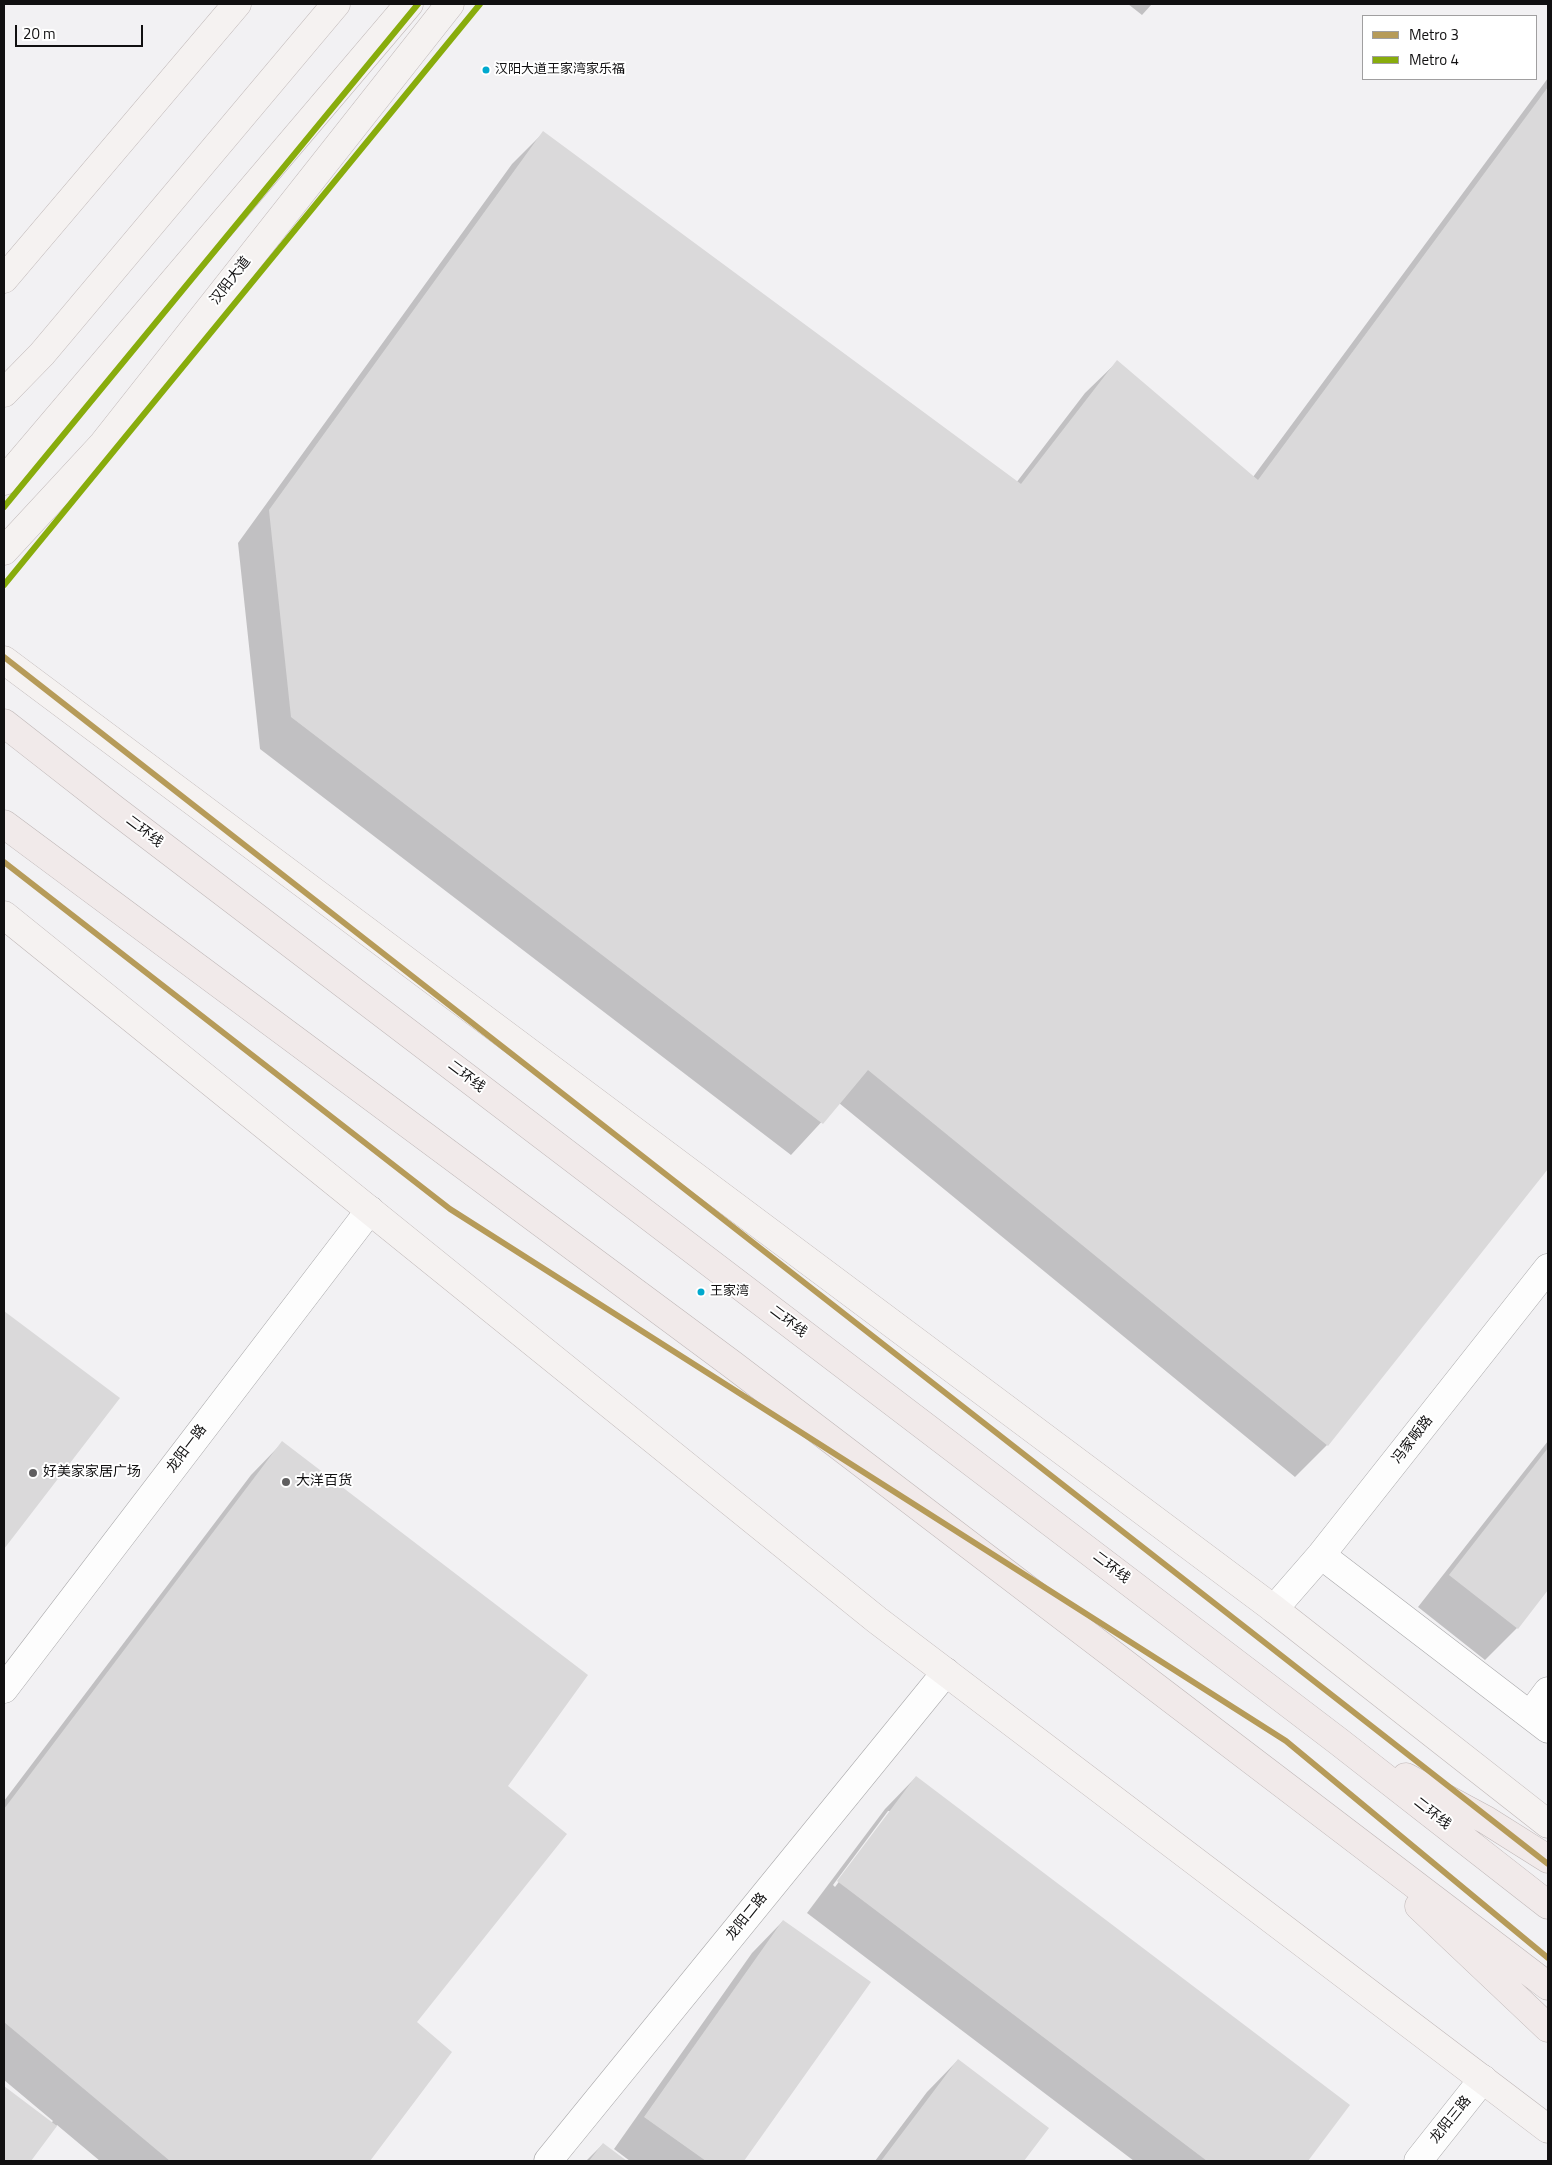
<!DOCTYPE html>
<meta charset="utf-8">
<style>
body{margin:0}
#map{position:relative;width:1552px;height:2165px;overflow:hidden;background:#f2f1f3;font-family:"Titillium Web",sans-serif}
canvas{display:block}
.frame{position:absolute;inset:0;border:5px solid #111011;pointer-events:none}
.legend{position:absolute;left:1362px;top:15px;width:175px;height:65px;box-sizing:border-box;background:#fff;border:1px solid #a09fa0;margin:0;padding:6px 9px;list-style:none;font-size:15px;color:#111011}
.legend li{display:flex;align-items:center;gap:10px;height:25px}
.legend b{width:25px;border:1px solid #a09fa0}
.scale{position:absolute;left:15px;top:25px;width:128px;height:22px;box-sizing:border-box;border:2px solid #111011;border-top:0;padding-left:6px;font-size:15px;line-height:18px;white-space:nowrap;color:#111011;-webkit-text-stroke:4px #fff;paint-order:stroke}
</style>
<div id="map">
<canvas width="1552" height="2165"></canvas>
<div class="frame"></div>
<ul class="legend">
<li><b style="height:6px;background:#b69b59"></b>Metro 3</li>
<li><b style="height:6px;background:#88ac0c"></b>Metro 4</li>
</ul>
<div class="scale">20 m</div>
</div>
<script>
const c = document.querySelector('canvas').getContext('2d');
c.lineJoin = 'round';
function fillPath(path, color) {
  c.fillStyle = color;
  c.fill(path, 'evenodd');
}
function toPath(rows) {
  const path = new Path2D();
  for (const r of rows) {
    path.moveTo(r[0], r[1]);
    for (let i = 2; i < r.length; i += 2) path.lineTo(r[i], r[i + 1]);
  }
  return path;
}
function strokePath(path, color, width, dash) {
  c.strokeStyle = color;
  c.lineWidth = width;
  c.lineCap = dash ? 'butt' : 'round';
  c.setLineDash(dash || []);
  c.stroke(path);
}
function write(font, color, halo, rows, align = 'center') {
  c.font = font + ' "Titillium Web","Noto Sans SC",sans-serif';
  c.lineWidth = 4;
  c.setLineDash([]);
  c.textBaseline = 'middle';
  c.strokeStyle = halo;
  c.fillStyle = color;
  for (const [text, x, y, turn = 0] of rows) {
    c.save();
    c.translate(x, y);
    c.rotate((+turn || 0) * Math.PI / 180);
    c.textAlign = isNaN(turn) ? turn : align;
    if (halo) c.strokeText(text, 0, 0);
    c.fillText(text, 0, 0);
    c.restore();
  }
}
const shadow = toPath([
 [1128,4,1152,4,1142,15],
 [1548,78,1548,1167,1327,1445,1295,1477,839,1103,791,1155,260,749,238,543,512,164,543,133,1016,483,1085,393,1117,362,1253,477],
 [4,1313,118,1398,4,1547],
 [1548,1441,1548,1588,1517,1628,1485,1660,1418,1607],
 [282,1443,507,1786,415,2022,450,2052,369,2161,100,2161,57,2125,29,2161,4,2161,4,2087,51,2123,53,2121,4,2080,4,1801,251,1475],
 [916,1777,1348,2106,1307,2161,1134,2161,807,1913,885,1809],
 [888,1811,892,1811,835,1887,833,1885],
 [783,1921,869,1982,743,2161,630,2161,614,2149,752,1953],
 [958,2060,1048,2128,1023,2161,875,2161,927,2092],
 [603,2144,625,2161,586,2161]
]);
const building = toPath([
 [1548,87,1548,1169,1328,1446,868,1070,823,1124,291,717,269,510,543,131,1021,484,1117,360,1258,480],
 [4,1311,120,1398,4,1549],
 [282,1441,588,1675,508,1786,567,1834,417,2022,452,2052,370,2161,170,2161,4,2022,4,1809],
 [1548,1448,1548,1590,1518,1629,1449,1575],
 [916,1776,1350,2105,1308,2161,1207,2161,837,1881],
 [783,1920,871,1982,744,2161,706,2161,644,2117],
 [958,2059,1049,2128,1024,2161,881,2161],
 [4,2086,57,2126,31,2161,4,2161],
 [603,2143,627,2161,589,2161]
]);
const minor = toPath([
 [1321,1555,1548,1729],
 [1274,1609,1321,1555,1548,1268],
 [4,1689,370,1210],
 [1530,1715,1548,1691],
 [548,2161,946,1672],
 [1418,2161,1483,2079]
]);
const major = toPath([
 [4,279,237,4],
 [4,393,42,354,336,4],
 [4,481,409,4],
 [4,551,103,444,450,4],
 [4,660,1274,1609,1548,1824],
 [4,915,877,1620,1548,2129]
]);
const highway = toPath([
 [4,723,114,809,1338,1741,1548,1905],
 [4,824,733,1365,1548,1986],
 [1406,1777,1486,1820,1548,1859],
 [1419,1906,1548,2028]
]);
const metro1 = toPath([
 [4,657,1548,1864],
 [4,862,450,1209,1286,1741,1548,1958]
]);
const metro2 = toPath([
 [4,507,418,4],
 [4,585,480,4]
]);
const markers = [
 [486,70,4.5,"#00a9ce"],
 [701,1292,4.5,"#00a9ce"],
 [33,1473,5,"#605f60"],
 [286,1482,5,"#605f60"]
];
const busNames = [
 ["汉阳大道王家湾家乐福",495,70],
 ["王家湾",710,1292]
];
const streetNames = [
 ["汉阳大道",231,281,-52],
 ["二环线",144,832,37],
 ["二环线",466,1077,37],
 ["二环线",788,1322,37],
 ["冯家畈路",1413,1440,-52],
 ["龙阳一路",187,1449,-53],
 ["二环线",1111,1568,37],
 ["二环线",1432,1814,38],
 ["龙阳二路",747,1917,-51],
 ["龙阳三路",1451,2120,-51]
];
const poiNames = [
 ["好美家家居广场",43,1473],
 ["大洋百货",296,1482]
];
fillPath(shadow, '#0003');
fillPath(building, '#dad9da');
strokePath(minor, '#a9a8aa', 29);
strokePath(major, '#bfb7b7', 29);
strokePath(highway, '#bfb7b7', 29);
strokePath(minor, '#fdfdfd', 28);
strokePath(major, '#f5f2f1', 28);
strokePath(highway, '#f1eaea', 28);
strokePath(metro1, '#b69b59', 6);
strokePath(metro2, '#88ac0c', 6);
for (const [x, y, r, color] of markers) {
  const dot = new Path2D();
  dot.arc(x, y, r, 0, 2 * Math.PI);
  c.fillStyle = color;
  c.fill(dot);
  strokePath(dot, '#fff', 2);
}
write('13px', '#111011', '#fff', busNames, 'left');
write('14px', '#111011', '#fff', streetNames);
write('14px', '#111011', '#fff', poiNames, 'left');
</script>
